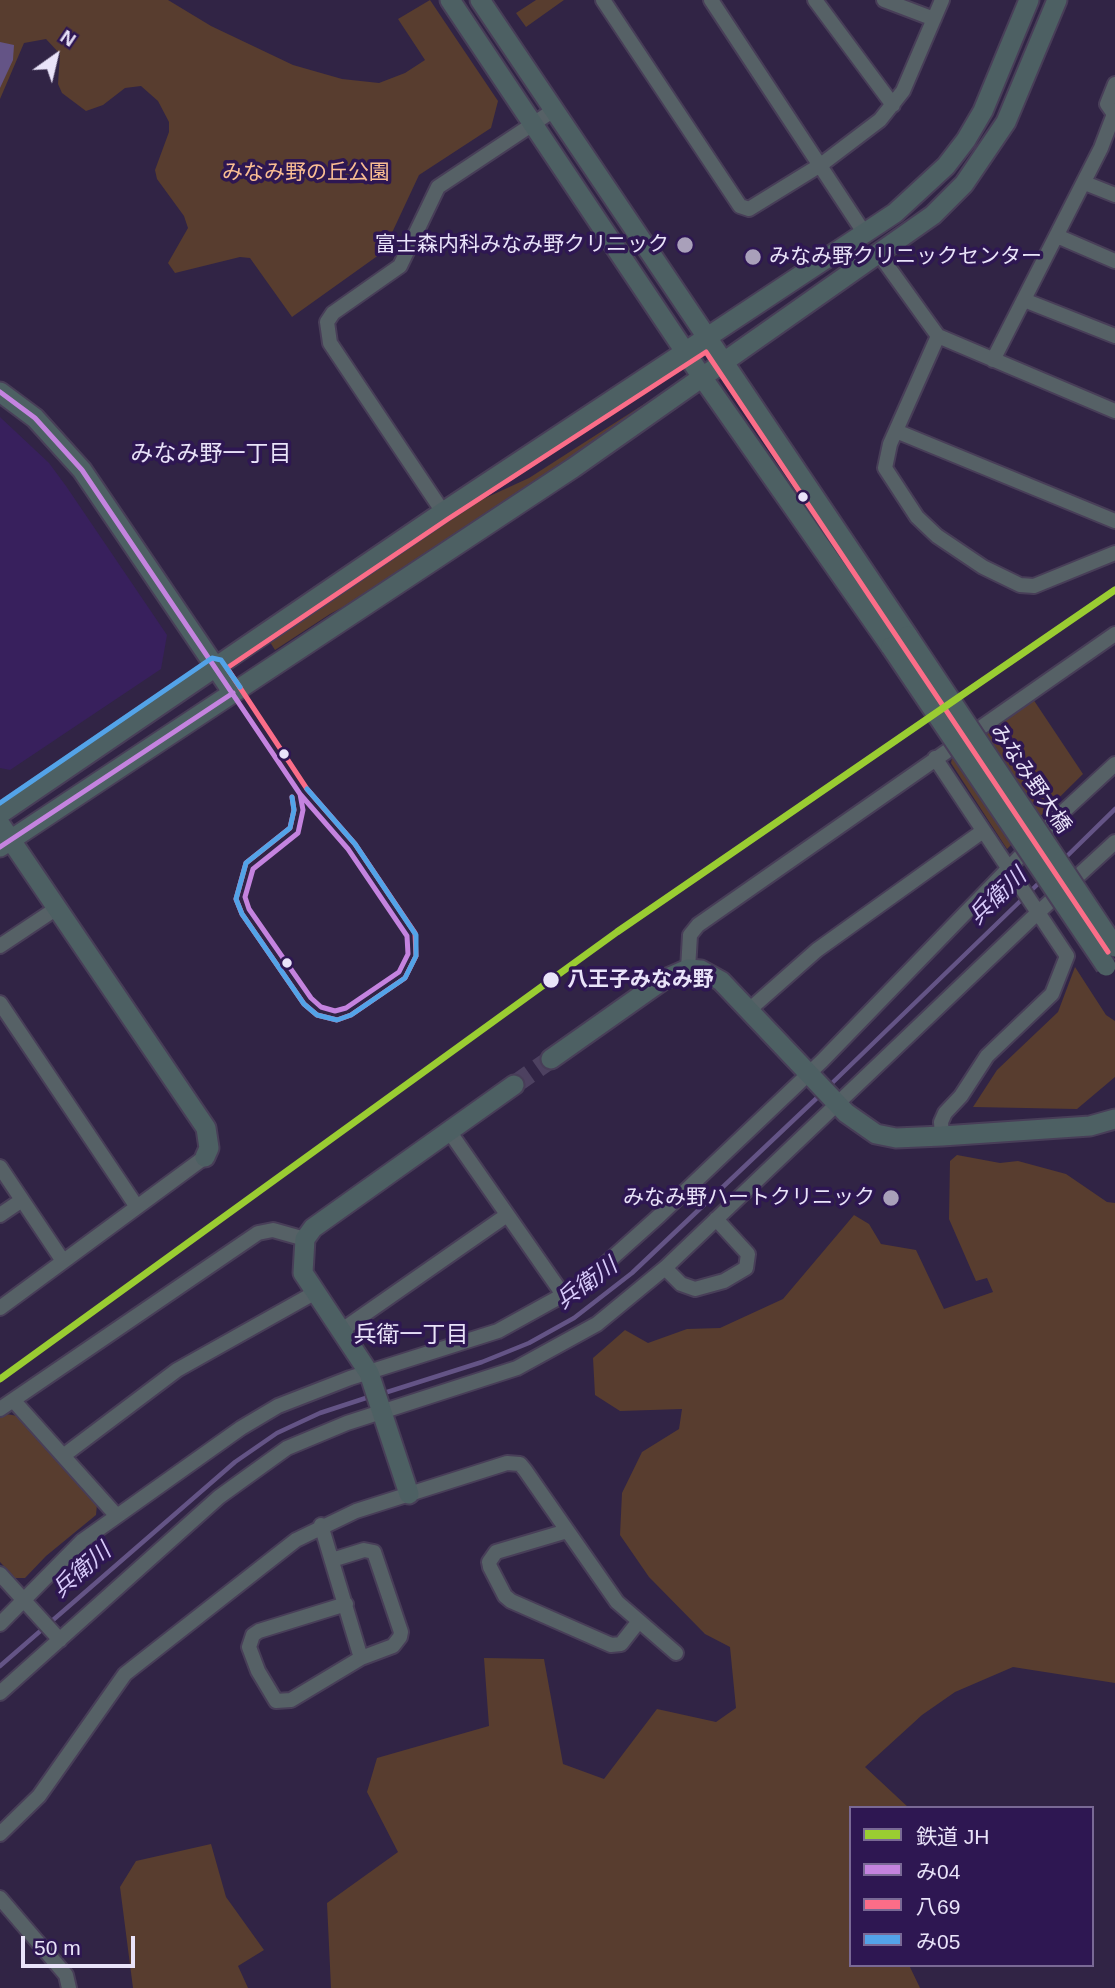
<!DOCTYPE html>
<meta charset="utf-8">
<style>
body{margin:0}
#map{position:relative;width:1115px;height:1988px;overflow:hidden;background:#312445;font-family:Helvetica,"Noto Sans JP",sans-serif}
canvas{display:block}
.legend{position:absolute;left:849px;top:1806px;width:245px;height:161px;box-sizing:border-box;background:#2e1752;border:2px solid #796995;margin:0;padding:9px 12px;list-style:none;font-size:21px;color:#e9e3f9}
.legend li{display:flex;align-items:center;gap:14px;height:35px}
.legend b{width:35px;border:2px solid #796995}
.north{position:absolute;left:21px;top:21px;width:70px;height:70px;-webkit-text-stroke:5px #2e1752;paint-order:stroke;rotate:34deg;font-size:19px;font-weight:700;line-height:28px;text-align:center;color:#e9e3f9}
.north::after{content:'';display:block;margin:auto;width:24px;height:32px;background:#e9e3f9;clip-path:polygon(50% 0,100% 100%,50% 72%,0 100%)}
.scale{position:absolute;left:21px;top:1936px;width:114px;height:32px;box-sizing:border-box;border:4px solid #e9e3f9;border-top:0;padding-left:9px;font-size:21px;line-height:24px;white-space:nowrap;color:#e9e3f9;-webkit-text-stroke:5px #2e1752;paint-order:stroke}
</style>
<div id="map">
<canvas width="1115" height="1988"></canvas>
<ul class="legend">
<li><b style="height:9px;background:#9acd32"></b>鉄道 JH</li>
<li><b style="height:9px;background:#c483df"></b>み04</li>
<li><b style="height:9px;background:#fb6d88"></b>八69</li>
<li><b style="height:9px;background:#53a3e8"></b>み05</li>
</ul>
<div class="north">N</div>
<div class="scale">50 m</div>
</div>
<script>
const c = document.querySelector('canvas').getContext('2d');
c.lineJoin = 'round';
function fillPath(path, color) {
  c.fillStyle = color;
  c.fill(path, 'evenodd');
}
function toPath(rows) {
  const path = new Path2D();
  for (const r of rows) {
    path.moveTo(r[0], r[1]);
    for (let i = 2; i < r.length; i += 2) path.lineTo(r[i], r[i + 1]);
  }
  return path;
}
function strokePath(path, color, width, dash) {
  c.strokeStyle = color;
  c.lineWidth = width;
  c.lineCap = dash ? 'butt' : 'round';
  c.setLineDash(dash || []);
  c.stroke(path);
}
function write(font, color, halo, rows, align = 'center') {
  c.font = font + ' Helvetica,"Noto Sans JP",sans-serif';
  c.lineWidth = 7;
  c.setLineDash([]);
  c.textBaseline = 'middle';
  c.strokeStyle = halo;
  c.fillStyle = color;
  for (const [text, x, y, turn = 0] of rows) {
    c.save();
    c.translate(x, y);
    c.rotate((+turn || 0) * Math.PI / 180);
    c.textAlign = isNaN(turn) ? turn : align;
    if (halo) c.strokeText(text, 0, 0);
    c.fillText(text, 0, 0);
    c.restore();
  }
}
const built = toPath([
 [0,417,49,463,66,486,167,635,161,669,10,770,0,768]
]);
const green = toPath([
 [0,0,168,0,211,26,293,65,342,79,379,83,405,73,425,60,398,19,430,0,498,101,491,128,419,175,383,252,292,317,250,258,240,257,175,273,168,263,188,228,184,216,157,179,155,170,169,132,169,122,158,101,141,86,125,88,103,105,86,111,62,93,58,84,60,54,46,39,24,43,0,99],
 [536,0,564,0,526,27,516,13],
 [666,390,667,392,393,580,330,614,275,650,268,639,468,506,529,478],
 [1033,699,1083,774,1007,849,951,763,952,758],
 [1075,967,1106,1015,1115,1021,1115,1077,1077,1109,973,1107,997,1070,1058,1012],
 [957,1155,1000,1163,1018,1161,1066,1174,1107,1202,1115,1203,1115,1683,1013,1667,955,1692,922,1715,865,1767,909,1808,851,1808,851,1965,909,1965,920,1988,331,1988,327,1903,398,1852,367,1792,377,1758,489,1726,484,1658,544,1659,563,1764,604,1779,657,1709,716,1722,736,1708,730,1647,705,1634,649,1577,620,1535,622,1493,642,1452,679,1429,682,1409,620,1411,595,1395,593,1358,625,1330,648,1343,687,1329,720,1328,783,1299,854,1215,869,1224,881,1244,916,1250,944,1309,993,1292,987,1278,976,1281,949,1219,950,1161],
 [6,1414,18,1416,97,1504,96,1515,46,1556,25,1578,15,1578,0,1562,0,1418],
 [211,1844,226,1897,264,1950,238,1966,248,1988,133,1988,120,1887,136,1861]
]);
const water = toPath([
 [0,42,14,45,13,60,0,88]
]);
const stream = toPath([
 [1063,860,1115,809],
 [829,1086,1041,881],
 [381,1394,482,1362,529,1343,574,1318,632,1273,820,1095],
 [0,1666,235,1462,277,1433,320,1413,372,1396]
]);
const secondaryTunnel = toPath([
 [514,1085,551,1059]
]);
const street = toPath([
 [603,0,740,206,749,209,822,164,880,120,903,91,942,0],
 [711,0,865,234],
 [815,0,893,105],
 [884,0,934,19],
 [1085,183,1115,195],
 [1057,236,1115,261],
 [879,254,938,336,1115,411],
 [1024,300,1115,336],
 [938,336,890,444,885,468,917,517,937,536,983,567,1020,585,1034,586,1115,553],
 [993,360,1101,148,1114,114,1107,104,1115,84],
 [896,431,1115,521],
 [443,512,330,343,327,322,333,313,400,266,438,187,554,110],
 [935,758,1067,956,1052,994,987,1056,961,1096,945,1113,941,1122,942,1136],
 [0,946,57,908],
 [688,969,690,935,698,925,1115,634],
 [0,1003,137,1207],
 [749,1010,817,950,983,831],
 [449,1131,564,1296],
 [0,1167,63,1261],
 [0,1215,22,1200],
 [665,1268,681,1284,695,1289,724,1281,746,1268,748,1254,716,1219],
 [0,1308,205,1157],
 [342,1330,507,1215],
 [13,1400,116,1515],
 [0,1409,258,1233,273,1230,305,1239],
 [63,1456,177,1370,316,1292],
 [321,1525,361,1658],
 [332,1560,364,1550,374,1552,401,1632,400,1637,393,1646,361,1658,291,1700,276,1701,258,1671,249,1647,253,1635,259,1631,346,1604],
 [0,1574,60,1640],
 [639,1621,676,1653],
 [0,1624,82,1541,241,1428,278,1406,350,1378,498,1331,583,1284,660,1215,822,1061,1064,811,1115,764],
 [0,1693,219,1497,287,1448,347,1423,517,1368,597,1324,665,1268,1030,920,1115,842],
 [0,1834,39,1796,125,1674,296,1540,356,1511,507,1463,520,1464,525,1470,617,1602,639,1621,621,1644,611,1645,511,1601,505,1596,490,1567,489,1562,496,1552,567,1531],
 [0,1898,66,1975,69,1988]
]);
const secondary = toPath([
 [450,0,702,377,891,647],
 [480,0,908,636],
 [0,392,35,418,82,470,233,693],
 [0,814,443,512,895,213,946,166,966,140,983,111,1029,0],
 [0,824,206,1128,209,1148,205,1157],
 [0,847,573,468,933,215,964,184,1006,122,1057,0],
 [551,1059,663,980,688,969,701,970,721,981,846,1113,876,1134,896,1138,942,1136,1090,1126,1115,1119],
 [409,1494,369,1373,303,1273,305,1239,313,1228,514,1085]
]);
const secondaryBridge = toPath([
 [908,636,1115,947],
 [891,647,1106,966]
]);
const bus1 = toPath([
 [0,392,35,418,82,470,300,794],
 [300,794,348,849,407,936,408,954,399,972,346,1008,335,1011,321,1007,311,998,249,909,245,897,253,869,298,833,303,810,300,794],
 [0,847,233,693]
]);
const bus2 = toPath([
 [292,797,294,810,290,828,246,863,236,899,242,914,304,1004,317,1015,337,1020,351,1015,405,978,416,956,415,933,355,844,307,789,227,668,448,519,706,352,1108,952]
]);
const bus3 = toPath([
 [292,797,294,810,290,828,246,863,236,899,242,914,304,1004,317,1015,337,1020,351,1015,405,978,416,956,416,935,355,844,307,789],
 [0,803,212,658,221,660,240,687]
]);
const rail1 = toPath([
 [0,1379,617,932,1115,590]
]);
const markers = [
 [685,245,9,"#a9a0ba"],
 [753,257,9,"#a9a0ba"],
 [803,497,6,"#e9e3f9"],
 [284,754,6,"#e9e3f9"],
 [287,963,6,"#e9e3f9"],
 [551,980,9,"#e9e3f9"],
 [891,1198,9,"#a9a0ba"]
];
const parkNames = [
 ["みなみ野の丘公園",306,173]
];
const poiNames = [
 ["富士森内科みなみ野クリニック",669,245],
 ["みなみ野クリニックセンター",769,257,"left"],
 ["みなみ野ハートクリニック",875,1198]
];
const streetNames = [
 ["みなみ野大橋",1030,779,56]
];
const stopNames = [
 ["八王子みなみ野",567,980]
];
const neighbourhoodNames = [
 ["みなみ野一丁目",211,455],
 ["兵衛一丁目",411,1336]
];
const waterNames = [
 ["兵衛川",998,897,-44],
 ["兵衛川",587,1284,-36],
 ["兵衛川",82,1571,-41]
];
fillPath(built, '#38205d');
fillPath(green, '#583d2f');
fillPath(water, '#645486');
strokePath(stream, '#645486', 4.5);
strokePath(secondaryTunnel, '#4d4160', 19, [19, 10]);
strokePath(street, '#483e58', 18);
strokePath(secondary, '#483e58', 23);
strokePath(street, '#566166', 14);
strokePath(secondary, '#4d6063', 19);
strokePath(secondaryBridge, '#483e58', 23, []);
strokePath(secondaryBridge, '#4d6063', 19);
strokePath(bus1, '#c483df', 5);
strokePath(bus2, '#fb6d88', 5);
strokePath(bus3, '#53a3e8', 5);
strokePath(rail1, '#9acd32', 7);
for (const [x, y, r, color] of markers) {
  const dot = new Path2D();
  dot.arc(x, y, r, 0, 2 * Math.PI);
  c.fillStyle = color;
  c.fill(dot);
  strokePath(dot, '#2e1752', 2.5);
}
write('21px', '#fabe93', '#2e1752', parkNames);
write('21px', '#e9e3f9', '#2e1752', poiNames, 'right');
write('21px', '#e9e3f9', '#2e1752', streetNames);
write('bold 21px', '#e9e3f9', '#2e1752', stopNames, 'left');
write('23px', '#e9e3f9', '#2e1752', neighbourhoodNames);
write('italic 23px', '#d7cafa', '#2e1752', waterNames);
</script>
